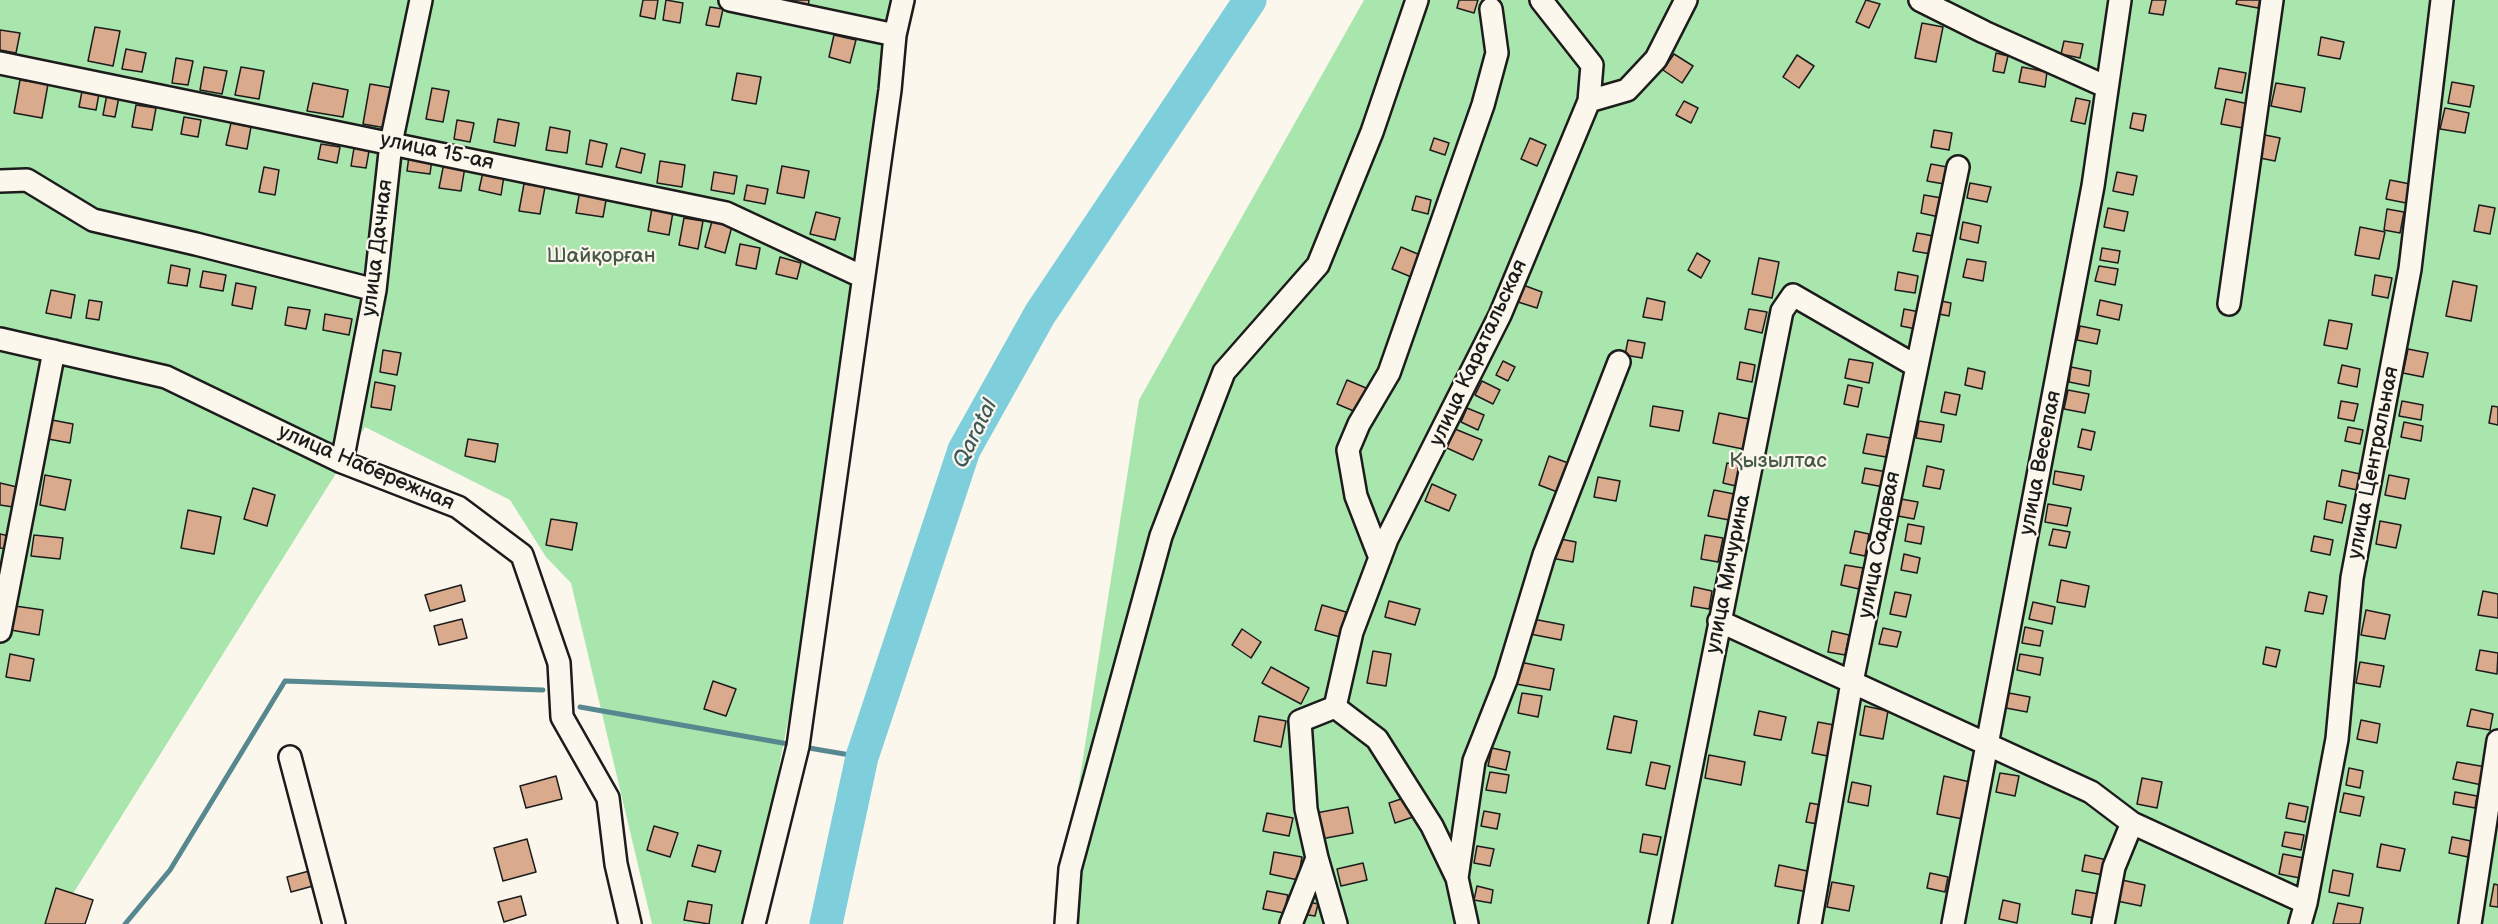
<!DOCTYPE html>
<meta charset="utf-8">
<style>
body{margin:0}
canvas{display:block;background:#fbf7ec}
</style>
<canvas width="2498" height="924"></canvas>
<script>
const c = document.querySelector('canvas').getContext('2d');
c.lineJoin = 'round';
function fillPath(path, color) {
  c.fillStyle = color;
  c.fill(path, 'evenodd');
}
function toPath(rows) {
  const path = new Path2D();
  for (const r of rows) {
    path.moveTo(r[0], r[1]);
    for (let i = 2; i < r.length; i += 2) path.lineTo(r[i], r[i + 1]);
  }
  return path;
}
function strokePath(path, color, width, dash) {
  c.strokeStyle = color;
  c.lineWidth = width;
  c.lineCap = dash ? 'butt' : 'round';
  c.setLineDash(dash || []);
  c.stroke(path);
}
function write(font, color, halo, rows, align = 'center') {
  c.font = font + ' "Balsamiq Sans",sans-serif';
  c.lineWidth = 4.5;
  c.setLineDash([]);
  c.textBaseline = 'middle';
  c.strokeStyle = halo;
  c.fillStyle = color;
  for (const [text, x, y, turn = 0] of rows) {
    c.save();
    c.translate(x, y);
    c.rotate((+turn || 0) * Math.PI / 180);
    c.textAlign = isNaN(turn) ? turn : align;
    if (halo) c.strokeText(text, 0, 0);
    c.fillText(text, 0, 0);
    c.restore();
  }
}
const green = toPath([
 [0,0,896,0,879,72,838,466,748,924,652,924,571,583,546,557,510,500,365,427,54,924,0,924],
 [1364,0,2498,0,2498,924,1057,924,1139,400]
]);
const stream = toPath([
 [580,707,794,745],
 [803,747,862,757],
 [125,924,170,870,285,681,543,690]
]);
const river = toPath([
 [826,924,862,757,964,450,1040,314,1250,0]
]);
const building = toPath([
 [643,0,658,0,655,19,640,16,643,0],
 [666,0,683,3,680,23,663,20,666,0],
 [791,0,809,0,808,8,790,5,791,0],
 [1459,0,1478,0,1474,13,1457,8,1459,0],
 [1866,0,1880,4,1869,28,1856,22,1866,0],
 [2152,0,2166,0,2163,15,2149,13,2152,0],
 [2237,0,2260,0,2258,8,2236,4,2237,0],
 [710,7,723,9,719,27,706,25,710,7],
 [1922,23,1943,27,1936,62,1915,58,1922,23],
 [95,27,120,31,113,66,88,61,95,27],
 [0,30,20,33,16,53,0,50,0,30],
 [834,35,856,40,850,63,829,57,834,35],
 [2321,37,2344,42,2340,59,2318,55,2321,37],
 [2064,41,2083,44,2080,58,2061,54,2064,41],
 [126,49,146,53,142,72,122,69,126,49],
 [1996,53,2008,56,2004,73,1993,71,1996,53],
 [1674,54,1693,66,1682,83,1663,70,1674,54],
 [1797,55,1814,66,1799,88,1783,77,1797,55],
 [176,58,193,61,188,85,172,83,176,58],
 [204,67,227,71,222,94,200,90,204,67],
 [241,67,264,71,259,99,235,95,241,67],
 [2022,67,2047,72,2045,87,2019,82,2022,67],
 [2219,68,2246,73,2242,93,2215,88,2219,68],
 [737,73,761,77,756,104,732,100,737,73],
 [20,80,48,84,42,118,14,113,20,80],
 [2452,82,2474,86,2470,107,2448,103,2452,82],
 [313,83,348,90,343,117,307,111,313,83],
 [2276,83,2305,88,2301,112,2271,106,2276,83],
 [370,84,393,88,386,128,363,124,370,84],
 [432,88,449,91,443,122,426,119,432,88],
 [82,91,99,94,96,110,79,107,82,91],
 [107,94,119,97,115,117,103,115,107,94],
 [2076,98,2090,101,2085,124,2071,121,2076,98],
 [2226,99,2253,105,2248,129,2221,124,2226,99],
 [1684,101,1698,108,1691,123,1676,115,1684,101],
 [136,105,156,108,152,130,132,127,136,105],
 [2445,108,2469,113,2465,133,2440,129,2445,108],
 [2133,113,2146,115,2143,131,2130,128,2133,113],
 [184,117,201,120,198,137,181,134,184,117],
 [498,119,519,123,515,146,494,142,498,119],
 [457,120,474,123,470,142,454,139,457,120],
 [231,123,251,127,247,149,226,145,231,123],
 [550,127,570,131,567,153,546,150,550,127],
 [1934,130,1952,133,1949,150,1931,147,1934,130],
 [2260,134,2280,138,2275,161,2255,157,2260,134],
 [1434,138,1449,143,1445,155,1430,150,1434,138],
 [1530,138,1546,145,1537,166,1521,159,1530,138],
 [590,140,607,144,602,167,586,164,590,140],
 [321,144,340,147,337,163,318,159,321,144],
 [354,148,369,151,366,168,351,166,354,148],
 [621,148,645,154,641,173,616,167,621,148],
 [409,156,432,159,430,174,407,171,409,156],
 [660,161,685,165,682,187,657,183,660,161],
 [444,163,465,167,461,191,439,188,444,163],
 [1931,164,1947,167,1944,184,1927,181,1931,164],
 [782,166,809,171,804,198,777,193,782,166],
 [264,167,279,170,275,195,259,192,264,167],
 [483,172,504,176,501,195,479,190,483,172],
 [714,172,737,176,734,194,711,190,714,172],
 [2117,172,2137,176,2133,195,2113,191,2117,172],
 [2390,180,2410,184,2406,203,2386,199,2390,180],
 [1970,183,1991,187,1987,202,1967,198,1970,183],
 [524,184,545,187,540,214,519,211,524,184],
 [747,185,768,189,765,204,744,200,747,185],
 [580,190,607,195,603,217,576,213,580,190],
 [1924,195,1942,198,1939,217,1921,213,1924,195],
 [1416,196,1431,200,1428,214,1412,210,1416,196],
 [2479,205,2495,208,2490,234,2474,231,2479,205],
 [652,208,673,212,669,235,648,231,652,208],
 [2108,208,2128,212,2124,231,2104,227,2108,208],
 [2387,209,2404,212,2400,233,2384,230,2387,209],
 [816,212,840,218,835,240,810,234,816,212],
 [684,218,703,221,698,249,679,245,684,218],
 [712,221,732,226,725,253,705,247,712,221],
 [1963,222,1981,226,1978,243,1960,239,1963,222],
 [2360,227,2385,232,2379,259,2355,255,2360,227],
 [1917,233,1934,236,1931,254,1913,251,1917,233],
 [740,244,760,248,756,269,736,265,740,244],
 [1401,247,1425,257,1416,279,1392,269,1401,247],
 [2102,248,2120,251,2118,263,2100,260,2102,248],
 [1697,253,1710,261,1701,278,1688,270,1697,253],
 [780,257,801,263,797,279,776,274,780,257],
 [1759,258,1779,262,1772,298,1752,294,1759,258],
 [1967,259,1986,262,1983,281,1963,277,1967,259],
 [171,265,190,269,187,286,168,283,171,265],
 [2099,266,2118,269,2115,285,2095,281,2099,266],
 [203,271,226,275,223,291,200,287,203,271],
 [1898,272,1918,276,1915,293,1895,290,1898,272],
 [2375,275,2392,278,2388,298,2372,295,2375,275],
 [2453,281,2477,286,2471,321,2446,316,2453,281],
 [236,283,256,287,252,309,232,305,236,283],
 [1523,285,1542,292,1537,308,1518,302,1523,285],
 [51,290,75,295,71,318,46,313,51,290],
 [1647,298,1665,302,1662,320,1643,317,1647,298],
 [89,300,102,302,99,320,86,318,89,300],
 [1936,300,1951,303,1949,316,1934,313,1936,300],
 [2100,300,2122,305,2119,320,2097,315,2100,300],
 [288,307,310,310,306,329,285,325,288,307],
 [1749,309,1767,312,1762,333,1745,329,1749,309],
 [1904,309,1920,312,1916,329,1901,326,1904,309],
 [325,314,352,319,349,335,323,330,325,314],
 [2329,320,2352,324,2347,349,2324,345,2329,320],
 [2080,326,2100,330,2097,344,2077,340,2080,326],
 [1628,340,1645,343,1642,358,1625,355,1628,340],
 [2408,349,2428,353,2423,377,2403,373,2408,349],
 [383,350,401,353,397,375,380,372,383,350],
 [1849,359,1873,363,1869,383,1845,378,1849,359],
 [1503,361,1515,367,1508,381,1496,375,1503,361],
 [1740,362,1755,365,1752,382,1737,379,1740,362],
 [2342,365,2360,369,2357,387,2338,383,2342,365],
 [2071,367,2091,371,2089,386,2069,382,2071,367],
 [1968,368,1985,372,1982,389,1965,385,1968,368],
 [1347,380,1366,388,1356,412,1337,404,1347,380],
 [1482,381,1500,390,1493,404,1475,395,1482,381],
 [375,382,395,386,391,410,371,407,375,382],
 [1848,385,1862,388,1858,407,1844,404,1848,385],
 [2068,390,2089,394,2085,413,2064,409,2068,390],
 [1945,392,1960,395,1956,415,1941,412,1945,392],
 [2341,401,2358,404,2354,421,2338,418,2341,401],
 [2402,401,2423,405,2421,420,2399,416,2402,401],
 [1653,406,1683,411,1679,431,1650,426,1653,406],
 [2492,406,2498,407,2498,425,2489,423,2492,406],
 [1467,408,1484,415,1478,430,1461,422,1467,408],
 [1719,413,1754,420,1748,450,1713,443,1719,413],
 [52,420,73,424,70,443,48,439,52,420],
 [1919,421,1944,425,1941,442,1916,438,1919,421],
 [2404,422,2423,426,2421,441,2401,437,2404,422],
 [2348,427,2363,430,2360,444,2345,441,2348,427],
 [1455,429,1482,440,1473,460,1447,448,1455,429],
 [2082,429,2095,432,2091,450,2078,447,2082,429],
 [1867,434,1890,438,1886,457,1863,453,1867,434],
 [468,439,498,444,495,462,465,456,468,439],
 [1549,456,1571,464,1560,493,1539,485,1549,456],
 [1727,463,1744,466,1740,487,1723,483,1727,463],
 [1927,466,1944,470,1940,489,1923,486,1927,466],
 [1865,468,1887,472,1884,487,1862,483,1865,468],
 [2342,470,2360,474,2357,490,2339,486,2342,470],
 [2055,471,2084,476,2081,490,2053,484,2055,471],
 [45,475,71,480,65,510,40,505,45,475],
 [2389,475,2409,479,2405,499,2385,495,2389,475],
 [1598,477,1620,481,1616,501,1594,497,1598,477],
 [0,483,17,487,13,507,0,505,0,483],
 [1432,484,1456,495,1449,511,1425,501,1432,484],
 [253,488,275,495,267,526,244,519,253,488],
 [1714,490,1734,494,1729,520,1708,516,1714,490],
 [1901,499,1918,502,1914,519,1898,516,1901,499],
 [2327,501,2346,505,2342,523,2324,519,2327,501],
 [2048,504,2071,508,2067,526,2045,522,2048,504],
 [188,510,221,517,214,554,181,548,188,510],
 [551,519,577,523,572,550,546,545,551,519],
 [2380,521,2401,525,2396,548,2376,544,2380,521],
 [1908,524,1924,527,1921,544,1905,541,1908,524],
 [2053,529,2070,532,2066,548,2049,545,2053,529],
 [1855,531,1869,534,1865,556,1850,553,1855,531],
 [0,534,9,536,7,549,0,548,0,534],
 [34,535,63,538,60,559,31,556,34,535],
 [1705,535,1723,538,1718,562,1701,559,1705,535],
 [2314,536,2333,540,2330,555,2311,551,2314,536],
 [1555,538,1576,542,1573,562,1551,558,1555,538],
 [1904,554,1920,558,1917,573,1901,570,1904,554],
 [1845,565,1863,568,1859,589,1841,585,1845,565],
 [2061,580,2089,586,2085,607,2057,602,2061,580],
 [461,585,465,601,430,611,425,595,461,585],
 [1694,587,1712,591,1709,609,1691,606,1694,587],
 [2483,591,2498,594,2498,618,2478,615,2483,591],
 [1895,592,1911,595,1906,617,1890,614,1895,592],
 [2309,592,2327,596,2323,614,2305,611,2309,592],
 [1389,601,1420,609,1415,625,1385,617,1389,601],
 [2033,602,2055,607,2052,624,2029,619,2033,602],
 [1322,605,1346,612,1340,637,1315,630,1322,605],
 [15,606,43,610,39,635,11,630,15,606],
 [2366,610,2390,615,2385,639,2361,635,2366,610],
 [462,619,467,638,439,645,434,626,462,619],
 [1533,619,1564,625,1561,640,1530,634,1533,619],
 [2025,627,2043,631,2040,646,2022,643,2025,627],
 [1883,628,1901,632,1897,647,1879,644,1883,628],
 [1242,629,1261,642,1251,658,1232,645,1242,629],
 [1832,631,1849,635,1845,655,1828,652,1832,631],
 [2266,647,2280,650,2276,667,2263,664,2266,647],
 [2480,650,2498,653,2497,674,2476,670,2480,650],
 [1373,651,1391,654,1386,686,1367,683,1373,651],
 [10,654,34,659,30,681,6,677,10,654],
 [2020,654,2043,658,2040,675,2017,670,2020,654],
 [1520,662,1554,669,1550,690,1516,684,1520,662],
 [2360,662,2384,666,2380,687,2356,683,2360,662],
 [1271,667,1309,688,1301,704,1262,683,1271,667],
 [713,681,736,689,726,716,704,709,713,681],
 [1522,693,1542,696,1538,717,1518,713,1522,693],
 [2009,693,2030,697,2027,712,2006,708,2009,693],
 [1865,706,1888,711,1883,739,1860,735,1865,706],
 [2471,709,2493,714,2490,730,2467,726,2471,709],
 [1759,711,1786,717,1781,740,1754,735,1759,711],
 [1259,716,1286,721,1281,747,1254,741,1259,716],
 [1614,716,1637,721,1631,753,1607,749,1614,716],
 [2361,720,2380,724,2377,743,2357,739,2361,720],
 [1818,722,1839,726,1833,757,1812,753,1818,722],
 [1492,748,1510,752,1506,770,1488,766,1492,748],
 [1709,755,1745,762,1741,785,1705,778,1709,755],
 [1651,762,1670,766,1665,789,1646,785,1651,762],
 [2457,762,2486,767,2482,785,2453,779,2457,762],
 [2349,768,2363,771,2360,788,2346,785,2349,768],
 [1490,772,1509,775,1506,793,1486,790,1490,772],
 [2000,773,2019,776,2015,796,1996,792,2000,773],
 [556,776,562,799,526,808,520,786,556,776],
 [1944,776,1970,782,1963,819,1937,814,1944,776],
 [2142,778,2162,782,2157,808,2137,804,2142,778],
 [1852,782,1871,786,1868,806,1848,802,1852,782],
 [2455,792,2477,796,2475,808,2453,804,2455,792],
 [2344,793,2364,797,2360,816,2340,812,2344,793],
 [1410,796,1416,816,1395,823,1389,803,1410,796],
 [1810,803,1826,806,1823,825,1806,822,1810,803],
 [2289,803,2308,807,2305,822,2286,818,2289,803],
 [1348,807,1353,833,1321,839,1316,813,1348,807],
 [1484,811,1500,814,1497,829,1481,826,1484,811],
 [1267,813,1293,818,1289,836,1263,831,1267,813],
 [654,826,678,833,670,857,647,850,654,826],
 [2285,832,2304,835,2301,850,2282,846,2285,832],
 [1643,834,1661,837,1657,855,1640,852,1643,834],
 [2452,837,2471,841,2468,857,2449,853,2452,837],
 [527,839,536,872,503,881,494,848,527,839],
 [2381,844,2405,849,2400,871,2377,867,2381,844],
 [698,845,721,851,715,872,692,866,698,845],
 [1477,846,1494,849,1490,866,1474,863,1477,846],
 [1274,852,1302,857,1298,880,1270,874,1274,852],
 [2283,854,2304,858,2300,878,2279,874,2283,854],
 [2085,855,2107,860,2103,875,2082,871,2085,855],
 [1363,863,1367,880,1341,886,1337,869,1363,863],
 [1779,865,1812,872,1808,892,1775,886,1779,865],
 [2333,870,2353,874,2349,896,2329,892,2333,870],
 [309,871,313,886,291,892,287,877,309,871],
 [1930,873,1948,877,1945,892,1927,888,1930,873],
 [2122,880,2145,885,2141,906,2117,901,2122,880],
 [1832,882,1854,886,1849,911,1827,907,1832,882],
 [2494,884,2498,885,2498,907,2490,906,2494,884],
 [1477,886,1493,890,1491,903,1474,900,1477,886],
 [56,888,93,900,85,924,45,924,56,888],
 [2076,890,2099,894,2094,918,2072,914,2076,890],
 [1267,891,1288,895,1284,913,1263,909,1267,891],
 [521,896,526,915,504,922,498,902,521,896],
 [2003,900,2020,904,2017,923,1999,919,2003,900],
 [688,901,712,905,709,924,684,920,688,901],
 [1304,901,1318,904,1315,916,1302,914,1304,901],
 [2338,903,2363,908,2360,924,2333,924,2338,903]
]);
const minor = toPath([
 [730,0,895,35],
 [1541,0,1592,65,1589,101],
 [1920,0,1984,32,2107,87],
 [0,63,726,213,863,277],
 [0,181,27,180,93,220,196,244,375,290],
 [2229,304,2272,0],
 [0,339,166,377,342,462,458,507,522,555,559,663,562,717,608,798,616,864,630,924],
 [342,462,375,290,391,143,421,0],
 [1380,558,1356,496,1348,450,1359,424,1389,373,1483,105,1497,53,1491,9],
 [1719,621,2091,792,2132,823,2306,903],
 [0,631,54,351],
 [1335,707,1377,739,1432,826,1457,878,1467,924],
 [290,757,334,924],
 [1457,878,1474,761,1506,680,1544,555,1619,362],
 [754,924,798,746,890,90,895,35,903,0],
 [1066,924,1070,869,1161,536,1224,372,1318,265,1372,132,1417,0],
 [1291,924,1317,858],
 [1336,924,1317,858,1306,809,1300,721,1335,707,1352,632,1387,539,1500,315,1589,101,1627,90,1656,59,1686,0],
 [1660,924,1782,311,1793,295,1916,366],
 [1810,924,1852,682,1958,167],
 [1953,924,2093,186,2120,0],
 [2103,924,2114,867,2132,823],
 [2300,924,2306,903,2337,739,2352,578,2410,269,2442,0],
 [2470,924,2498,741]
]);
const streetNames = [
 ["улица 15-ая",437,152,12],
 ["улица Дачная",378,248,-83],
 ["улица Каратальская",1479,353,-65],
 ["улица Веселая",2041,463,-79],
 ["улица Центральная",2374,463,-79],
 ["улица Набережная",366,468,23],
 ["улица Садовая",1880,545,-79],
 ["улица Мичурина",1729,574,-79]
];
const parkNames = [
 ["Шайқорған",601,257],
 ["Қызылтас",1778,462]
];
const waterNames = [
 ["Qaratal",976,434,-64]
];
fillPath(green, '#a9e6ad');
strokePath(stream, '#57878f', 5);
strokePath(river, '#7fcedb', 33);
fillPath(building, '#daaa8d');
strokePath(building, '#1c1c1c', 1.5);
strokePath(minor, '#1c1c1c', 26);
strokePath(minor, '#fbf7ec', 21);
write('21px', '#1c1c1c', '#fbf7ec', streetNames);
write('21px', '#465948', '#fbf7ec', parkNames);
write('italic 22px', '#3f5a5f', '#fbf7ec', waterNames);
</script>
